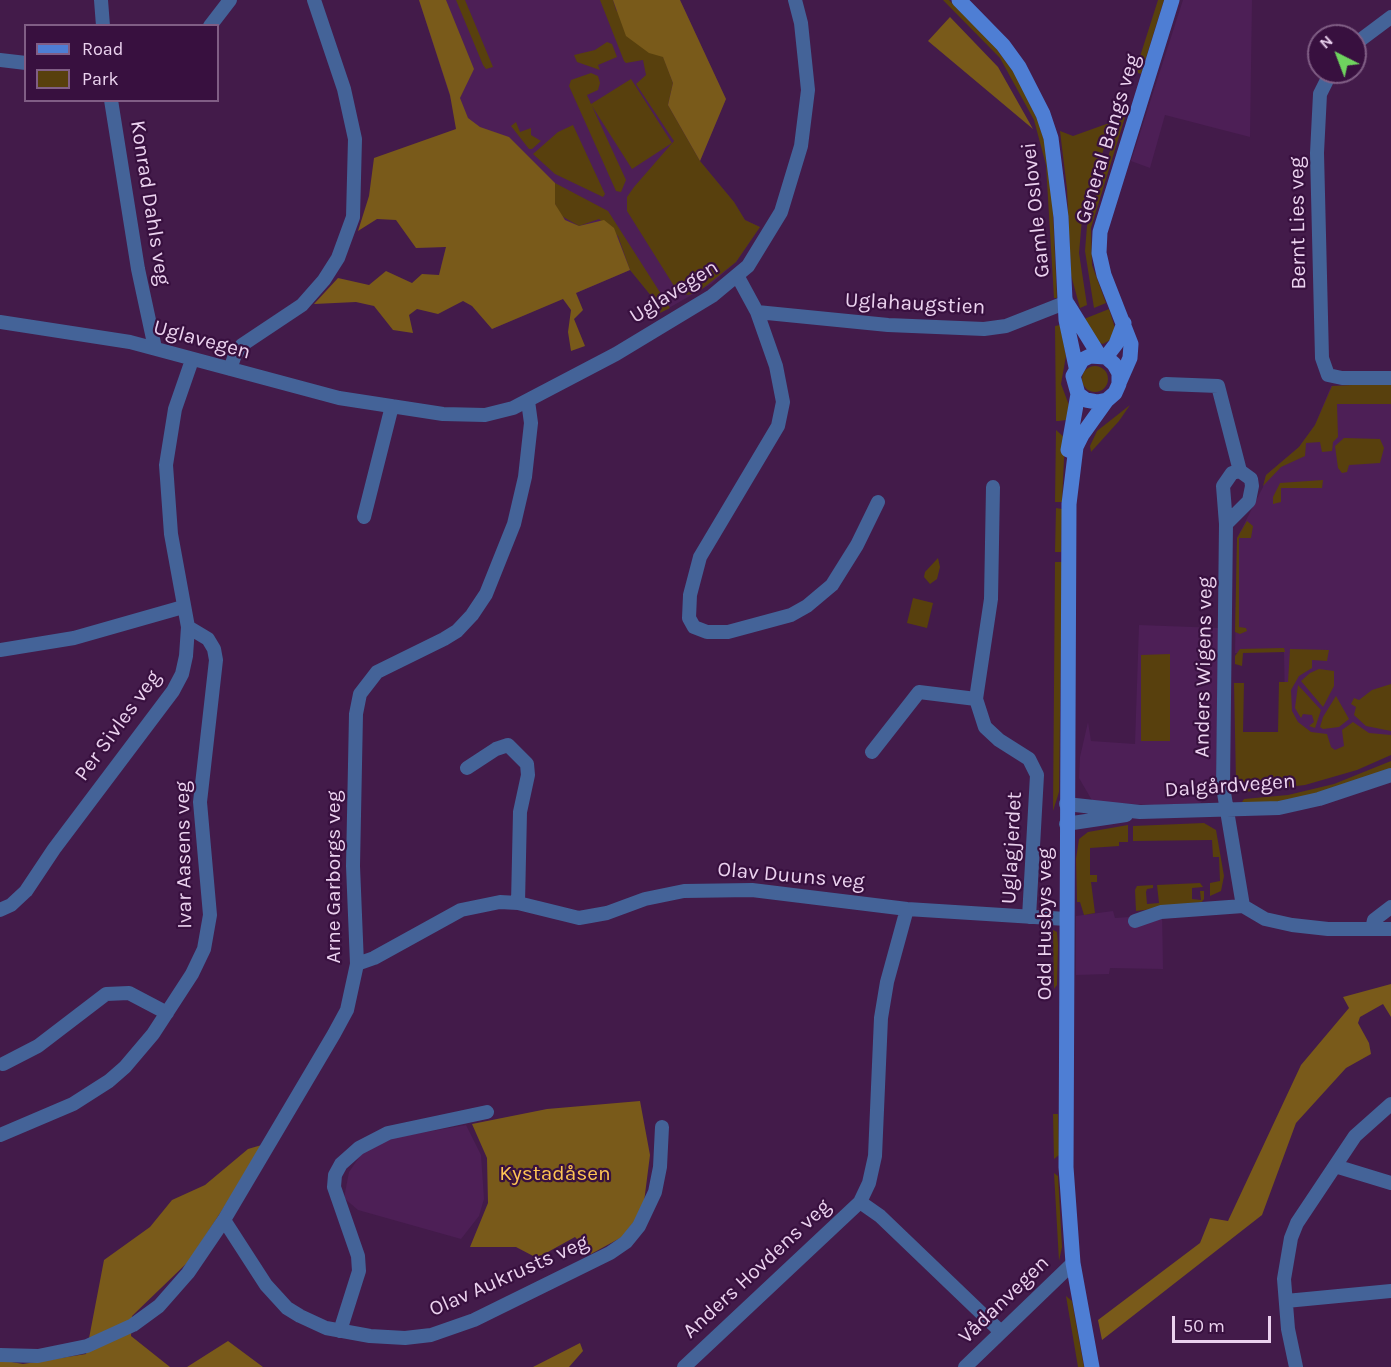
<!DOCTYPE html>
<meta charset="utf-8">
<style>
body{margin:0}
#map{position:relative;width:1391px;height:1367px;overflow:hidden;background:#431b4a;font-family:Karla,sans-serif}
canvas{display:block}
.legend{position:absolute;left:24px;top:24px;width:195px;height:78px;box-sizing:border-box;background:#38103f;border:2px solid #805e85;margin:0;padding:8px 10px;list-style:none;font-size:18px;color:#ebd2ef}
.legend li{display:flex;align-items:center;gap:12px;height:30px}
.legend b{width:30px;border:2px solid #805e85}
.north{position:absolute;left:1307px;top:24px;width:60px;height:60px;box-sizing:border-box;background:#38103f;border:2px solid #805e85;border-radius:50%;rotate:318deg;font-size:16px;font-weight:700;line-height:24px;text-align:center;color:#ebd2ef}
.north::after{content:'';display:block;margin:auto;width:21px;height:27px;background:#6fd35f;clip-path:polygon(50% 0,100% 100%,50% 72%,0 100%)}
.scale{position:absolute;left:1172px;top:1316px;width:99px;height:27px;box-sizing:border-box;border:3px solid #ebd2ef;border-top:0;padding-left:8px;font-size:18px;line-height:21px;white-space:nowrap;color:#ebd2ef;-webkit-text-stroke:4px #38103f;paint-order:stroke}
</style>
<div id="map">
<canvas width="1391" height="1367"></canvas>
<ul class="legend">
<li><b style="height:8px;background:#4e7ed4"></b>Road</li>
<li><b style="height:16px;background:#58400d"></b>Park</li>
</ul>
<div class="north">N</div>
<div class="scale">50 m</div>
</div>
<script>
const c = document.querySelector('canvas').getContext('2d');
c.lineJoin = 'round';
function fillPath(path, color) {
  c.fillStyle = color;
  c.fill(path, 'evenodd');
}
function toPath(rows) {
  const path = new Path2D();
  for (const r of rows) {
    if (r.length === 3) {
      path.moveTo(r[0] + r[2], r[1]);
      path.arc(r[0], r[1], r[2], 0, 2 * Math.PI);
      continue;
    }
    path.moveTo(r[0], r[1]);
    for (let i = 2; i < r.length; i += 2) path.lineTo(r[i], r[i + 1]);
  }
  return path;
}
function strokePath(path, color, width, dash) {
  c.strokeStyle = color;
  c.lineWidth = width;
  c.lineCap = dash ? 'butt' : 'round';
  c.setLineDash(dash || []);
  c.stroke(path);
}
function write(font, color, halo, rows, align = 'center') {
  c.font = font + ' Karla,sans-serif';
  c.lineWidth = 4.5;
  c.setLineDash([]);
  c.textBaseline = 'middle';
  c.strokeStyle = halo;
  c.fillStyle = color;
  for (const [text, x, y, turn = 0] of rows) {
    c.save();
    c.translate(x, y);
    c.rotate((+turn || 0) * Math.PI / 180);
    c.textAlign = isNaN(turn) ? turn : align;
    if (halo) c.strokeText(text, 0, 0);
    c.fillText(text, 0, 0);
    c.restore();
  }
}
const built = toPath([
 [419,0,680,0,726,99,700,161,734,202,745,220,760,227,736,262,711,284,660,313,661,308,630,270,492,329,441,266,446,247,416,248,462,134],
 [1183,0,1252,0,1250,137,1165,115,1150,168,1131,161],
 [1391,384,1391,752,1361,767,1289,736,1285,709,1284,652,1235,653,1237,538,1263,487,1266,475,1299,447,1315,425,1331,386],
 [1139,625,1219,628,1216,785,1213,792,1200,803,1154,805,1093,802,1079,778,1080,757,1088,722,1091,741,1135,744],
 [1162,908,1163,969,1110,968,1109,974,1076,975,1076,916,1113,911,1115,918,1129,917],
 [466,1125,481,1155,484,1199,479,1216,461,1239,358,1210,344,1198,349,1172,362,1153,392,1138]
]);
const green = toPath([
 [456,0,465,0,493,67,486,69,483,65],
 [600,0,613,0,616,10,656,54,663,56,673,83,668,105,700,161,734,202,745,220,760,227,736,262,697,293,687,295,674,286,627,211,627,197,634,187,674,141,636,84,646,75,643,60,626,63,624,61],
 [943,0,949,0,992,43,1015,74,1037,119,1045,143,1052,192,1057,298,1054,298,1046,165,1034,120,1000,58],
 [1158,0,1164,0,1141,74,1138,73,1137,66],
 [607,42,612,44,617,57,598,65,600,70,577,62,574,55,595,50],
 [591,73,598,76,600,83,598,90,587,95,591,104,631,79,672,143,632,169,592,106,626,180,621,192,616,191,569,86,571,80],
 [1126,114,1091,228,1092,265,1106,303,1094,308,1085,251,1087,226,1120,118],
 [516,122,520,132,531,128,531,135,541,141,532,149,529,149,511,126],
 [1112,122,1082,219,1079,253,1087,305,1080,308,1071,275,1067,189,1060,131,1073,136],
 [573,125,605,194,603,197,555,174,533,154,558,132],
 [555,183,608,211,670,308,660,313,661,308,630,270,618,236,599,219,579,226,560,215,555,204],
 [1109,309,1115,328,1110,340,1103,344,1100,343,1084,319],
 [1060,325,1066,356,1061,384,1069,405,1066,420,1059,421,1056,421,1055,326],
 [1095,379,13],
 [1391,383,1391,404,1337,404,1338,437,1333,442,1332,451,1322,452,1320,442,1306,443,1305,456,1281,467,1263,486,1266,475,1299,447,1315,425,1332,386],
 [1130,405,1119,421,1091,452,1090,446,1097,431],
 [1056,430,1065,438,1062,502,1055,502],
 [1344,438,1380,439,1384,448,1380,463,1349,465,1347,472,1342,473,1338,468,1335,446],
 [1323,480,1322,488,1281,488,1281,502,1273,504,1273,497,1280,483],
 [1056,508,1062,509,1061,552,1055,552],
 [1247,521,1253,526,1251,538,1239,538,1239,627,1246,628,1247,631,1240,634,1235,632,1237,538],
 [938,558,940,567,937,579,930,584,924,577,925,572],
 [1055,562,1062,562,1059,792,1053,811],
 [913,598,933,603,927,628,907,623],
 [1284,648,1285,652,1243,653,1242,666,1235,664,1235,656,1240,649],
 [1290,649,1329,650,1327,661,1312,660,1312,668,1299,676,1291,690,1292,711,1298,722,1311,732,1327,734,1331,747,1335,750,1344,746,1342,730,1353,722,1369,733,1391,735,1391,755,1357,770,1305,785,1244,792,1236,781,1234,683,1244,683,1243,732,1278,732,1279,682,1288,682],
 [1170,654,1170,741,1141,741,1141,655],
 [1319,669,1334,671,1334,686,1323,707,1301,681,1310,673],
 [1391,684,1391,731,1366,726,1354,715,1356,707,1351,704,1354,698,1359,700,1372,690],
 [1298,685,1321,710,1315,728,1309,726,1314,722,1312,715,1303,714,1301,718,1295,708],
 [1336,696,1349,719,1339,727,1323,729,1320,727,1323,717],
 [1391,761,1391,768,1327,792,1284,802,1242,802,1244,799,1288,795,1334,784],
 [1204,823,1216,830,1224,876,1221,891,1210,896,1210,883,1220,881,1219,857,1213,857,1212,840,1133,841,1133,826],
 [1128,825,1128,842,1119,842,1119,846,1090,848,1090,875,1097,875,1097,882,1091,882,1095,913,1084,915,1080,902,1077,902,1076,859,1079,839,1088,832],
 [1200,883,1203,887,1192,888,1192,899,1201,900,1200,891,1204,891,1204,899,1201,903,1136,911,1135,890,1137,886,1153,885,1153,888,1147,889,1146,892,1147,904,1159,903,1157,885],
 [1053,930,1057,932,1058,945,1057,985,1054,989],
 [1053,1114,1058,1114,1059,1155,1054,1159],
 [1054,1173,1058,1176,1062,1247,1059,1261],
 [1066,1296,1072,1301,1084,1367,1078,1367]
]);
const forest = toPath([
 [419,0,446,0,474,69,460,98,468,118,480,127,509,137,555,183,555,204,565,220,579,226,604,220,614,228,630,270,576,293,583,310,574,319,585,346,571,351,568,332,571,310,563,299,492,329,472,306,463,301,438,314,417,309,409,315,413,333,393,330,374,306,356,302,314,304,338,278,369,285,386,271,412,283,422,274,439,275,446,247,416,248,396,220,377,219,358,231,369,196,374,158,456,129,450,95],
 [613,0,680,0,726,99,700,161,668,105,673,83,663,57,649,53,626,36],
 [950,17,998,67,1033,129,928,41],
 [1391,984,1391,1017,1383,1004,1360,1017,1358,1023,1369,1043,1371,1054,1346,1068,1296,1123,1262,1215,1102,1340,1098,1320,1200,1243,1210,1218,1228,1221,1301,1065,1349,1008,1343,997],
 [640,1101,650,1155,643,1210,622,1237,591,1254,575,1237,537,1258,516,1247,470,1247,488,1203,487,1158,472,1124,547,1109],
 [265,1144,189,1261,132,1316,131,1336,170,1367,0,1367,0,1360,23,1364,86,1354,104,1260,150,1227,172,1200,205,1185,248,1149],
 [228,1341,263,1367,187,1367],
 [580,1343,583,1351,569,1367,533,1367]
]);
const street = toPath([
 [101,0,103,26],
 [210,26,230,0],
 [1355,44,1391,17],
 [0,60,26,63],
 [1331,72,1320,94,1317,153,1322,358,1328,375,1342,378,1391,378],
 [111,100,138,269,155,348],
 [738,277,757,312,776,366,783,402,778,426,700,557,690,595,689,618,694,627,707,632,728,632,791,615,807,606,832,585,857,545,878,502],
 [757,312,888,325,984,329,1006,326,1067,302],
 [0,322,130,342,339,398,443,414,485,415,513,408,616,354,712,296,748,266,781,212,801,146,808,90,801,23,795,0],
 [230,369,235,355,242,345,302,305,324,280,338,258,353,217,355,139,344,89,314,0],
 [1166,384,1218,386,1240,471],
 [993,487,991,599,976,699,985,727,999,740,1029,759,1037,775,1029,917],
 [364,517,392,406],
 [1226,524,1223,486,1232,473,1240,471,1251,479,1252,486,1249,501,1226,524,1223,787,1243,906,1265,919,1292,925,1328,929,1391,929],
 [0,650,74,638,183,607],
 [872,752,919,692,976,699],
 [467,768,496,749,508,745,527,764,528,775,520,812,518,903],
 [1066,804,1140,812,1279,808,1319,799,1391,775],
 [1066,824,1126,815],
 [0,910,11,905,26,891,54,849,173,691,182,674,186,656,188,627,171,534,166,465,175,409,192,360],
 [1135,921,1161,912,1243,906],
 [1372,929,1374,920,1391,907],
 [357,964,374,958,461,910,500,902,518,903,579,918,607,913,645,899,684,891,752,890,907,909,1066,919],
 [3,1064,38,1046,106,994,129,993,167,1013],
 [0,1135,73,1104,109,1081,125,1067,153,1034,192,974,204,949,210,915,200,802,216,660,214,649,208,639,188,627],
 [1335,1166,1391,1183],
 [860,1202,880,1216,1001,1332],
 [224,1220,266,1285,287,1308,300,1316,326,1328,370,1336,405,1338,431,1335,474,1320,610,1253,626,1242,639,1226,655,1192,660,1167,662,1127],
 [1286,1301,1391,1291],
 [340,1331,359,1271,358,1256,334,1187,335,1175,341,1164,359,1148,388,1133,487,1112],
 [0,1355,38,1356,87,1346,133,1325,159,1306,188,1273,224,1220,334,1034,347,1010,357,964,353,866,356,714,360,694,377,672,444,639,457,631,472,615,486,594,514,524,525,477,531,423,528,401],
 [684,1367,860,1202,869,1183,875,1156,881,1018,887,982,907,909],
 [965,1367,1073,1263],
 [1296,1367,1288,1329,1284,1279,1291,1238,1297,1223,1355,1136,1391,1104]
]);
const secondary = toPath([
 [959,0,1003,45,1019,67,1043,114,1051,138,1061,217,1066,320,1076,367],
 [1068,305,1099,355],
 [1106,357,1116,344,1124,323],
 [1119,383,1130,358,1131,344,1104,275,1099,253,1100,232,1172,0],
 [1068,450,1078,394],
 [1092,1367,1073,1263,1066,1167,1069,504,1076,447,1082,435,1107,400,1115,393,1119,384,1119,373,1114,364,1106,357,1090,356,1082,360,1073,376,1078,394,1086,400,1097,402,1107,400]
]);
const streetNames = [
 ["General Bangs veg",1108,139,-73],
 ["Konrad Dahls veg",150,203,81],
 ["Gamle Oslovei",1036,210,-96],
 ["Bernt Lies veg",1298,223,-91],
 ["Uglavegen",674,292,-32],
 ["Uglahaugstien",915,304,3],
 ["Uglavegen",202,340,15],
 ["Anders Wigens veg",1204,667,-89],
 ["Per Sivles veg",118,726,-54],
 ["Dalgårdvegen",1230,786,-4],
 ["Uglagjerdet",1012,848,-87],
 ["Ivar Aasens veg",184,855,-91],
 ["Olav Duuns veg",791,876,5],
 ["Arne Garborgs veg",334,877,-90],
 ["Odd Husbys veg",1045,924,-90],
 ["Anders Hovdens veg",757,1269,-43],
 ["Olav Aukrusts veg",509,1276,-24],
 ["Vådanvegen",1004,1300,-44]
];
const parkNames = [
 ["Kystadåsen",555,1174]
];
fillPath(built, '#4d1f56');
fillPath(green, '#58400d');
fillPath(forest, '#795a1a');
strokePath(street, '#446398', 14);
strokePath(secondary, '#4e7ed4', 15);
write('21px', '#ebd2ef', '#38103f', streetNames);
write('21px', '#fec454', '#38103f', parkNames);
</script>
